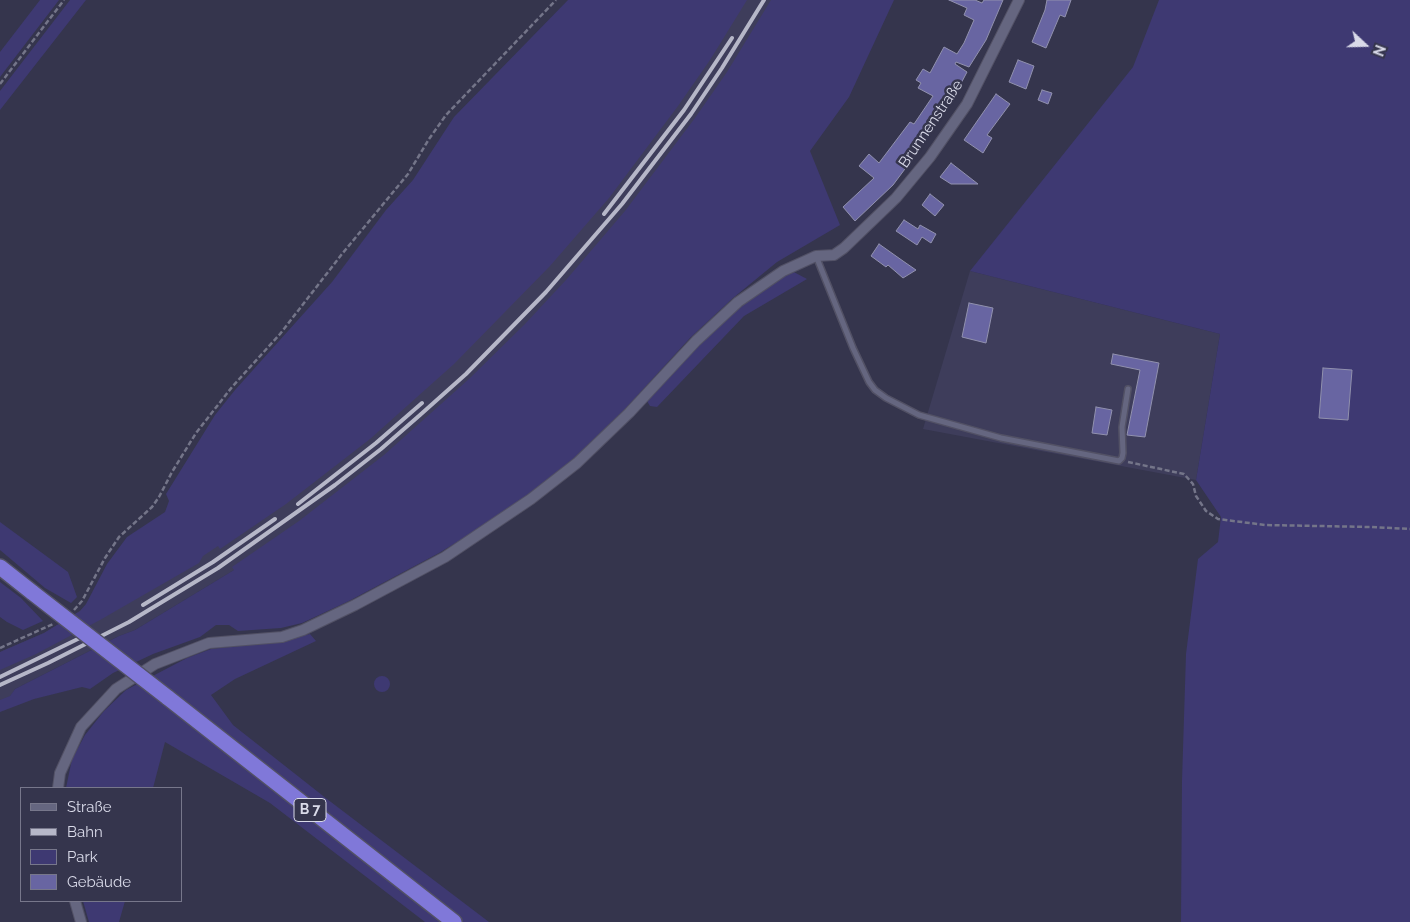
<!DOCTYPE html>
<meta charset="utf-8">
<style>
body{margin:0}
#map{position:relative;width:1410px;height:922px;overflow:hidden;background:#35354d;font-family:Raleway,sans-serif}
canvas{display:block}
.legend{position:absolute;left:20px;top:787px;width:162px;height:115px;box-sizing:border-box;background:#35354d;border:1px solid #77778b;margin:0;padding:6px 9px;list-style:none;font-size:15px;color:#d9dae9}
.legend li{display:flex;align-items:center;gap:10px;height:25px}
.legend b{width:25px;border:1px solid #77778b}
.north{position:absolute;left:1340px;top:20px;width:50px;height:50px;-webkit-text-stroke:4px #35354d;paint-order:stroke;rotate:111deg;font-size:14px;font-weight:700;line-height:20px;text-align:center;color:#d9dae9}
.north::after{content:'';display:block;margin:auto;width:18px;height:22px;background:#d9dae9;clip-path:polygon(50% 0,100% 100%,50% 72%,0 100%)}
</style>
<div id="map">
<canvas width="1410" height="922"></canvas>
<ul class="legend">
<li><b style="height:6px;background:#656680"></b>Straße</li>
<li><b style="height:6px;background:#b6b7c8"></b>Bahn</li>
<li><b style="height:14px;background:#3e3972"></b>Park</li>
<li><b style="height:14px;background:#6865a2"></b>Gebäude</li>
</ul>
<div class="north">N</div>
</div>
<script>
const c = document.querySelector('canvas').getContext('2d');
c.lineJoin = 'round';
function fillPath(path, color) {
  c.fillStyle = color;
  c.fill(path, 'evenodd');
}
function toPath(rows) {
  const path = new Path2D();
  for (const r of rows) {
    if (r.length === 3) {
      path.moveTo(r[0] + r[2], r[1]);
      path.arc(r[0], r[1], r[2], 0, 2 * Math.PI);
      continue;
    }
    path.moveTo(r[0], r[1]);
    for (let i = 2; i < r.length; i += 2) path.lineTo(r[i], r[i + 1]);
  }
  return path;
}
function strokePath(path, color, width, dash) {
  c.strokeStyle = color;
  c.lineWidth = width;
  c.lineCap = dash ? 'butt' : 'round';
  c.setLineDash(dash || []);
  c.stroke(path);
}
function write(font, color, halo, rows, align = 'center') {
  c.font = font + ' Raleway,sans-serif';
  c.lineWidth = 5;
  c.setLineDash([]);
  c.textBaseline = 'middle';
  c.strokeStyle = halo;
  c.fillStyle = color;
  for (const [text, x, y, turn = 0] of rows) {
    c.save();
    c.translate(x, y);
    c.rotate((+turn || 0) * Math.PI / 180);
    c.textAlign = isNaN(turn) ? turn : align;
    if (halo) c.strokeText(text, 0, 0);
    c.fillText(text, 0, 0);
    c.restore();
  }
}
const built = toPath([
 [730,0,785,0,732,86,482,387,234,570,135,630,119,636,15,689,0,712,0,652,44,633,80,611],
 [970,271,1220,334,1196,480,923,429]
]);
const green = toPath([
 [40,0,59,0,0,77,0,52],
 [70,0,86,0,0,110,0,91],
 [568,0,747,0,710,60,678,106,609,198,550,266,454,364,370,439,286,504,220,549,218,546,203,556,199,563,100,620,36,654,0,670,0,652,44,633,80,611,86,604,107,564,127,537,165,512,169,501,166,494,215,415,235,390,332,282,386,210,413,180,454,117],
 [771,0,894,0,849,97,810,151,840,225,777,262,733,298,690,338,625,409,572,460,526,496,482,527,439,553,349,601,302,623,281,628,238,631,229,625,216,625,200,637,153,654,113,673,90,689,82,687,34,699,0,712,0,700,10,696,15,689,119,636,135,630,234,570,232,567,299,521,384,455,469,379,525,324,566,280,625,211,695,118,727,72],
 [1159,0,1410,0,1410,922,1181,922,1182,781,1186,654,1198,559,1218,542,1221,517,1196,480,1220,334,970,271,1133,67],
 [1323,369,1352,371,1348,420,1319,418],
 [790,270,807,279,744,316,657,407,650,406,647,401,700,343,740,305],
 [0,522,68,572,77,597,71,603,45,588,0,550],
 [0,582,21,598,43,621,23,630,7,622,0,617],
 [310,634,316,641,235,679,211,695,233,725,327,799,489,922,425,922,270,803,165,742,153,788,66,788,72,759,85,735,104,711,126,690,187,658,211,649,277,642],
 [382,684,8],
 [83,901,125,901,119,922,89,922]
]);
const building = toPath([
 [949,0,975,0,982,3,984,0,1003,0,986,40,969,67,956,62,955,64,967,72,957,91,925,142,893,185,855,221,843,207,874,178,859,166,869,154,879,163,910,122,914,124,933,96,918,88,921,83,916,80,923,69,930,73,944,47,957,54,964,43,974,20,964,15,967,8,949,0],
 [1047,0,1071,0,1065,17,1060,15,1046,48,1032,42,1045,10,1047,0],
 [1018,60,1034,66,1026,89,1009,82,1018,60],
 [1042,90,1052,93,1048,104,1038,100,1042,90],
 [996,94,1010,104,987,135,992,138,983,153,964,140,996,94],
 [951,163,978,184,951,184,940,177,951,163],
 [930,194,944,205,935,216,922,205,930,194],
 [904,220,918,229,920,225,936,234,931,243,922,237,917,245,896,231,904,220],
 [879,244,903,261,916,270,903,278,888,265,886,267,871,256,879,244],
 [969,303,993,308,986,343,962,337,969,303],
 [1113,354,1159,363,1145,437,1127,435,1140,370,1111,364,1113,354],
 [1323,368,1352,370,1348,420,1319,418,1323,368],
 [1096,407,1112,410,1107,435,1092,433,1096,407]
]);
const path = toPath([
 [0,84,64,0],
 [1128,462,1184,474,1193,484,1196,496,1206,511,1218,519,1265,525,1371,527,1410,529],
 [74,610,82,601,105,558,119,537,152,507,159,497,172,472,196,433,232,387,280,334,342,254,408,174,429,139,446,115,556,0],
 [0,648,53,624]
]);
const service = toPath([
 [816,256,853,348,869,382,875,390,886,398,919,415,1001,438,1119,461,1122,458,1123,453,1122,427,1128,389]
]);
const minor = toPath([
 [58,788,60,773,81,727,116,689,155,664,209,643,282,637,303,630,355,605,445,557,531,499,577,463,629,413,696,341,738,302,783,271,816,256,834,255,844,248,896,198,930,157,967,104,1019,0],
 [75,901,81,922]
]);
const trunk = toPath([
 [0,567,33,593],
 [167,697,454,922]
]);
const rail = toPath([
 [604,214,684,110,732,38],
 [298,504,376,443,422,403],
 [143,605,213,562,275,519],
 [0,677,86,635],
 [0,685,48,663,129,622,218,568,335,485,381,449,420,415,466,374,546,292,622,204,691,114,722,68,764,0]
]);
const trunkBridge = toPath([
 [33,593,167,697]
]);
const shields = [
 [310,810,32]
];
const shieldNames = [
 ["B 7",310,810]
];
const streetNames = [
 ["Brunnenstraße",931,124,-56]
];
fillPath(built, '#3e3d5b');
fillPath(green, '#3e3972');
fillPath(building, '#6865a2');
strokePath(building, '#9191ae', 1);
strokePath(service, '#525165', 8);
strokePath(minor, '#525165', 12);
strokePath(trunk, '#525165', 18);
strokePath(path, '#747589', 2.5, [5, 2.5]);
strokePath(service, '#656680', 5);
strokePath(minor, '#656680', 10);
strokePath(trunk, '#8078d9', 15);
strokePath(rail, '#b6b7c8', 4);
strokePath(trunkBridge, '#525165', 18, []);
strokePath(trunkBridge, '#8078d9', 15);
for (const [x, y, w] of shields) {
  const box = new Path2D();
  box.roundRect(x - w / 2, y - 11.5, w, 23, 4);
  c.fillStyle = '#35354d';
  c.fill(box);
  strokePath(box, '#d9dae9', 1);
}
write('bold 14px', '#d9dae9', null, shieldNames);
write('15px', '#d9dae9', '#35354d', streetNames);
</script>
